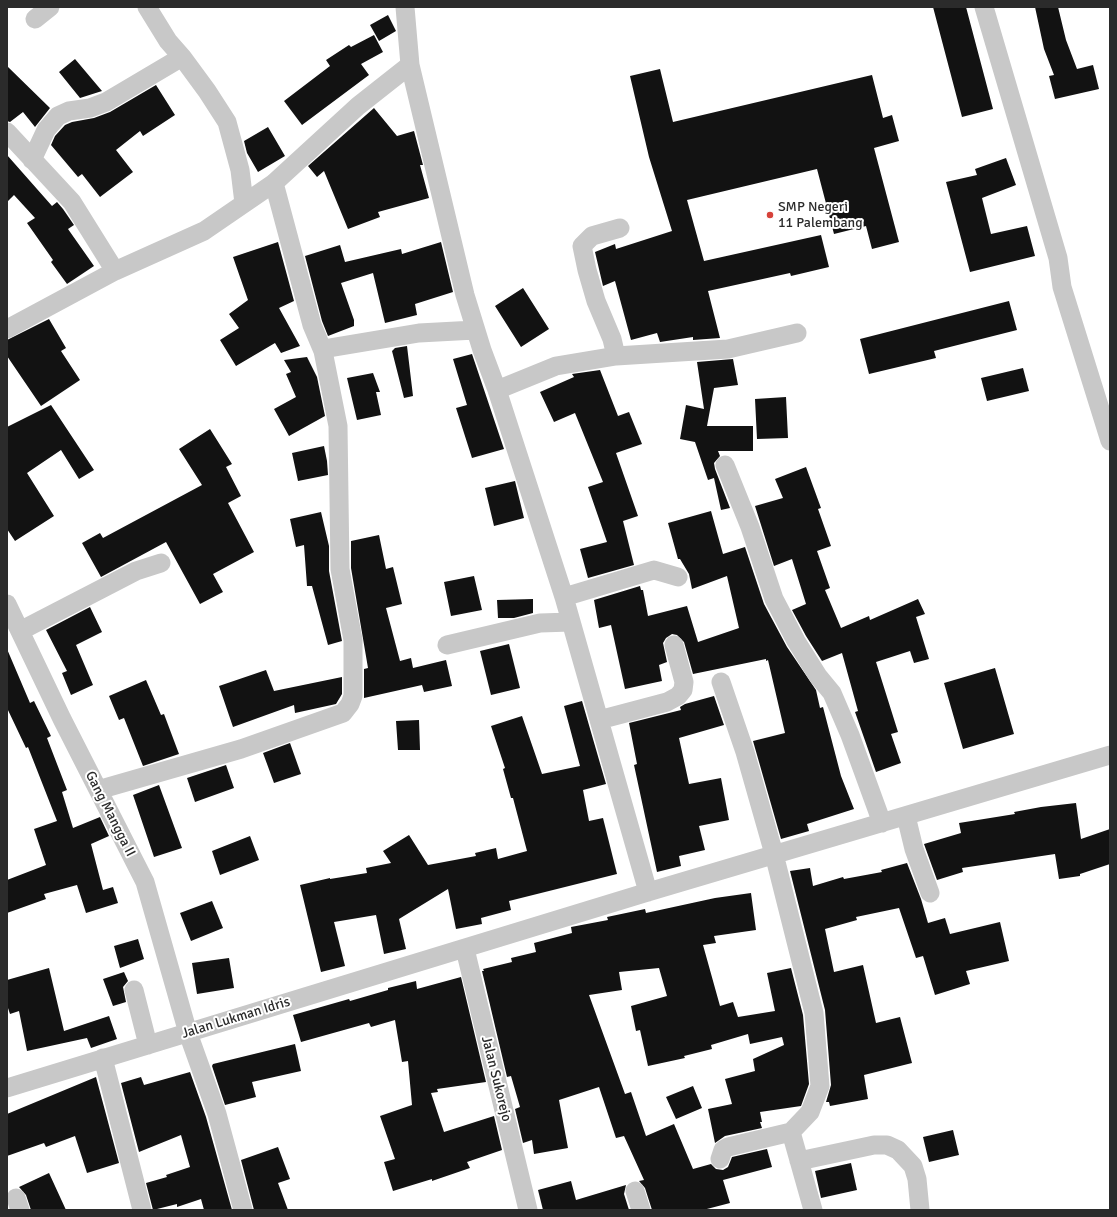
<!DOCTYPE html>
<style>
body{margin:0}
#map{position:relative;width:1117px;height:1217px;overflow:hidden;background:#fff;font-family:Signika,sans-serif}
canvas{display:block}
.frame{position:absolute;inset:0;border:8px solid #2b2b2b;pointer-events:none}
</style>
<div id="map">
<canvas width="1117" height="1217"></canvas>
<div class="frame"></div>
</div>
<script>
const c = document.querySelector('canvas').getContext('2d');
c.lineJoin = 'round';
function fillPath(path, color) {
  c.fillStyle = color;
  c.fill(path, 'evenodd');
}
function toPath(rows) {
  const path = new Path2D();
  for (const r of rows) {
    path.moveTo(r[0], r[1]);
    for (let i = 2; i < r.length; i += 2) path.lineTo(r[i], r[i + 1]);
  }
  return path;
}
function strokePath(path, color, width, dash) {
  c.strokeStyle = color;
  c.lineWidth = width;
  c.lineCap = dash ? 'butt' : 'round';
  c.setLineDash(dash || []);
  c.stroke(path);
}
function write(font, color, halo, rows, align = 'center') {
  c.font = font + ' Signika,sans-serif';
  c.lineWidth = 4;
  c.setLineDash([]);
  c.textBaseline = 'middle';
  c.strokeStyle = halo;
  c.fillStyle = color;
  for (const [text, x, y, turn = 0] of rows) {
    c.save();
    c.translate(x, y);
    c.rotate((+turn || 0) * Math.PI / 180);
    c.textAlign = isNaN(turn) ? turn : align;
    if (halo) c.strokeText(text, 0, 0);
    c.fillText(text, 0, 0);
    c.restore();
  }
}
const building = toPath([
 [933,7,966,7,993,109,962,117],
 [1035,7,1058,7,1066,40,1077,69,1093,65,1099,89,1055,99,1049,76,1054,75,1044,49],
 [388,15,396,31,379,41,370,25],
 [374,35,383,52,361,64,369,75,302,125,284,101,330,66,326,60,349,45,351,47],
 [75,59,102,91,80,98,59,72],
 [7,66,50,108,35,127,23,112,10,122,7,121],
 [660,69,673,122,872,75,883,118,892,115,899,141,874,148,899,242,872,249,866,226,834,234,817,169,687,200,704,261,821,235,829,267,791,276,790,273,708,291,720,338,693,340,693,337,660,342,657,333,631,340,615,281,603,286,595,252,615,244,616,249,672,231,649,157,630,76],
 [156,85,175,115,143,136,140,131,116,150,133,172,100,197,82,174,78,177,51,145,55,136,65,125,72,122,94,118,110,112],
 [374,108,397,136,414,131,423,165,420,165,429,198,378,212,380,217,348,229,324,171,317,177,308,166],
 [268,127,285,156,258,172,247,153,244,141],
 [7,155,52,206,57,202,63,209,74,225,68,229,94,266,67,284,51,262,53,260,27,223,35,218,14,195,7,202],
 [1006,158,1016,185,982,198,991,234,1027,226,1035,256,970,272,946,182,977,175,975,169],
 [278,242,294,301,279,308,300,346,281,353,275,343,236,366,220,340,239,328,229,314,248,300,233,257],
 [441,242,453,292,415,304,417,315,385,323,373,273,341,283,354,320,354,326,328,336,322,321,305,256,340,245,345,262,401,249,402,254],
 [523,288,549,329,521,347,495,306],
 [1009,301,1017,330,934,351,936,358,869,374,860,339],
 [49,319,66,348,61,351,80,380,41,406,7,356,7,340],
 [407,346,413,396,404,398,392,351,395,348],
 [472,354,504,449,472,458,456,408,467,405,453,359],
 [307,357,317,377,325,416,289,436,274,409,296,397,286,374,291,372,284,360],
 [733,359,738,385,714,388,707,426,753,426,753,451,718,451,720,456,714,463,715,469,730,508,721,510,714,478,708,480,695,442,680,439,686,405,704,409,697,362],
 [1023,368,1029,391,987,401,981,378],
 [600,370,618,416,629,412,642,444,616,453,638,516,623,521,634,565,588,578,580,549,607,542,588,487,603,482,575,413,554,422,540,392,574,377,572,374],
 [373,373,380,392,376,392,381,415,357,420,347,378],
 [786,397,788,438,757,439,755,399],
 [51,405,94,470,79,479,61,450,27,473,54,516,15,541,7,529,7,427],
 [210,429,232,464,226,467,241,496,228,503,254,552,213,574,223,592,200,604,166,542,101,577,82,543,100,533,103,538,202,485,179,449],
 [324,446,327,461,328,475,298,481,292,453],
 [806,467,821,508,818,509,831,546,817,551,830,588,825,590,841,628,869,616,870,620,918,599,925,614,916,617,929,659,914,663,910,651,876,662,898,732,891,734,901,763,876,772,855,712,858,711,842,653,822,661,806,636,792,610,806,604,792,559,774,566,755,506,783,498,775,479],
 [515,481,524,518,494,526,485,488],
 [711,511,723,554,745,547,764,604,787,647,816,690,820,708,823,707,841,776,854,809,807,824,809,831,781,839,753,741,785,733,768,660,766,661,766,659,693,674,684,642,677,635,672,634,666,638,663,643,667,662,659,665,662,681,625,689,611,625,599,628,594,600,640,586,641,590,643,590,648,616,687,606,698,642,739,628,727,576,692,589,689,574,680,559,678,559,668,523],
 [321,512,329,546,329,571,342,641,328,645,312,586,307,586,304,545,296,547,290,519],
 [379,535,386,569,393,567,402,604,386,608,400,661,411,658,413,668,446,660,452,686,424,692,422,685,364,698,364,669,368,668,351,568,351,541],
 [474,576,482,610,451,616,444,582],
 [533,599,533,613,514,618,498,618,497,600],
 [90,607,102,632,76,645,93,685,71,695,62,673,67,671,46,630],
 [509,644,520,688,491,695,480,651],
 [7,649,30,703,34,701,51,736,47,738,67,790,62,792,73,828,100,817,109,836,91,844,103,890,113,887,118,903,86,913,77,885,44,894,46,899,7,913,7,880,46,865,34,829,57,821,28,747,26,748,7,708],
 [995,668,1014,734,963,749,944,683],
 [266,670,274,691,342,677,342,694,336,704,295,713,294,705,233,727,219,686],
 [146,680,161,715,164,714,179,754,143,766,124,718,119,720,109,696],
 [714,696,724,725,679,738,689,784,721,778,729,820,699,826,705,850,679,856,681,866,657,872,634,765,637,764,629,723,681,710,680,707,685,704],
 [582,701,606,784,583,790,589,821,603,818,617,874,509,901,511,910,481,918,482,924,456,929,448,889,399,919,406,949,384,954,376,915,334,922,345,966,321,972,300,885,330,878,330,879,367,873,366,868,391,863,383,851,409,835,428,865,476,856,475,853,496,848,498,859,527,851,513,798,511,798,503,769,505,768,491,726,522,716,542,774,580,766,564,706],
 [419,720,420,750,398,750,396,721],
 [290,743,301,774,274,783,263,753],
 [226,765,234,788,195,802,187,778],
 [159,785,182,848,154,857,133,795],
 [1076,803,1081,839,1110,829,1110,864,1080,874,1080,876,1059,879,1055,854,962,868,963,872,937,880,924,844,961,833,959,823,1015,814,1014,812,1041,807],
 [250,836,259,860,220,875,212,851],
 [907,863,921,899,928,923,945,918,950,934,1000,922,1009,961,966,971,970,984,935,995,923,956,916,958,899,908,856,917,857,920,825,929,834,972,863,965,876,1023,900,1017,912,1063,864,1075,868,1099,830,1106,829,1102,826,1102,831,1085,825,1010,790,871,810,868,813,886,843,877,844,879,882,872,881,870],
 [751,893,756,930,714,936,716,943,703,945,720,1006,733,1002,738,1017,775,1011,767,973,791,968,803,1015,809,1084,801,1106,760,1112,762,1122,760,1122,762,1128,725,1136,715,1143,708,1109,732,1104,725,1079,755,1071,753,1059,784,1045,782,1037,750,1044,748,1034,711,1045,712,1049,684,1056,685,1058,648,1066,640,1030,636,1031,631,1006,667,996,659,968,619,972,622,990,589,995,625,1094,631,1092,646,1136,674,1124,693,1169,711,1164,716,1169,723,1170,728,1167,732,1157,767,1149,772,1167,723,1180,730,1203,703,1210,652,1210,645,1188,639,1181,644,1180,624,1136,616,1138,599,1087,559,1100,568,1148,534,1154,532,1140,523,1143,515,1109,520,1107,511,1076,507,1077,482,971,484,971,483,969,512,962,511,958,536,952,534,943,572,933,571,927,608,920,607,917,645,909,646,913,715,898],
 [212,901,223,928,191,941,180,913],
 [138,939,144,959,120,968,114,946],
 [229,958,234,988,197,994,192,963],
 [49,968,64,1031,109,1016,117,1039,91,1048,87,1038,27,1051,19,1011,10,1014,7,1005,7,980],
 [124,972,128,981,123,987,126,1002,113,1006,103,979],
 [461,977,486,1082,437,1089,438,1092,431,1093,444,1132,494,1116,502,1150,467,1162,470,1168,432,1181,432,1179,393,1191,384,1162,395,1159,380,1116,412,1105,408,1061,402,1062,395,1020,371,1027,369,1023,301,1042,293,1015,349,999,350,1001,388,990,388,988,416,981,417,989],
 [295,1044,301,1071,252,1082,256,1097,225,1105,212,1066,213,1064],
 [190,1072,206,1117,232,1210,204,1210,201,1199,177,1207,177,1204,153,1210,146,1183,167,1177,166,1175,190,1167,181,1135,139,1152,121,1083,141,1077,144,1085],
 [96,1077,119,1163,87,1173,75,1136,46,1147,44,1143,7,1156,7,1114],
 [693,1086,702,1108,676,1119,666,1097],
 [953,1130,959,1155,929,1162,923,1137],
 [278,1147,290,1179,278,1183,288,1210,254,1210,241,1160],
 [851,1163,857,1190,821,1198,815,1171],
 [49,1173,66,1210,31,1210,26,1195,19,1187],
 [571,1181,576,1200,626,1185,624,1194,629,1210,543,1210,538,1190]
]);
const minor = toPath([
 [147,7,168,41,182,57,207,91,227,122,240,170,244,203],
 [405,7,410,65,465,295,482,350,497,390,564,597,648,892],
 [984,7,1058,258,1062,287,1110,441],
 [35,19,50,7],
 [7,132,72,202,115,271],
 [32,160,46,130,58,116,69,111,90,108,106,102,182,57],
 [274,183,312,325,323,351,329,348,419,333,475,330],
 [7,329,115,271,204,231,274,183,358,106,410,65],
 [616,356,612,339,596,301,587,270,582,246,592,236,620,228],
 [497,390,556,366,616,356,728,349,797,333],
 [725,465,750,527,774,599,796,641,818,676,832,693,850,735,882,823],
 [564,597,654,570,678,577],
 [7,604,62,719,145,882,188,1033,217,1114,243,1210],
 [20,631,136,571,161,563],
 [447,645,540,623,571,622],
 [721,682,745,752,774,854,814,1013,820,1086,810,1112,791,1132,813,1210],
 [599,720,667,702,678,696,683,690,684,682,674,645],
 [98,790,241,749,343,713,350,704,353,696,353,640,340,569,338,426,323,351],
 [906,816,914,849,930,893],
 [465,949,528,1210],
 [134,990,148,1045],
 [103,1058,142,1210],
 [7,1088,648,892,1110,755],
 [720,1159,723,1150,728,1147,791,1132],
 [799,1161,874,1145,887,1145,898,1150,913,1166,917,1179,920,1210],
 [635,1191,641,1210],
 [16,1198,20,1210]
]);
const markers = [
 [770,215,4,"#d6423a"]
];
const poiNames = [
 ["SMP Negeri",778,207],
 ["11 Palembang",778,223]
];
const streetNames = [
 ["Gang Mangga II",110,814,63],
 ["Jalan Lukman Idris",236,1018,-17],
 ["Jalan Sukorejo",496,1079,76]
];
fillPath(building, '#121212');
strokePath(minor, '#c8c8c8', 19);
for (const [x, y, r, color] of markers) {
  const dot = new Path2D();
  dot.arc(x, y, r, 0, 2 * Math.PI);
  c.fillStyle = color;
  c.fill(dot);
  strokePath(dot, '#fff', 1.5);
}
write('14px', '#2b2b2b', '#fff', poiNames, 'left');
write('14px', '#2b2b2b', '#fff', streetNames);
</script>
